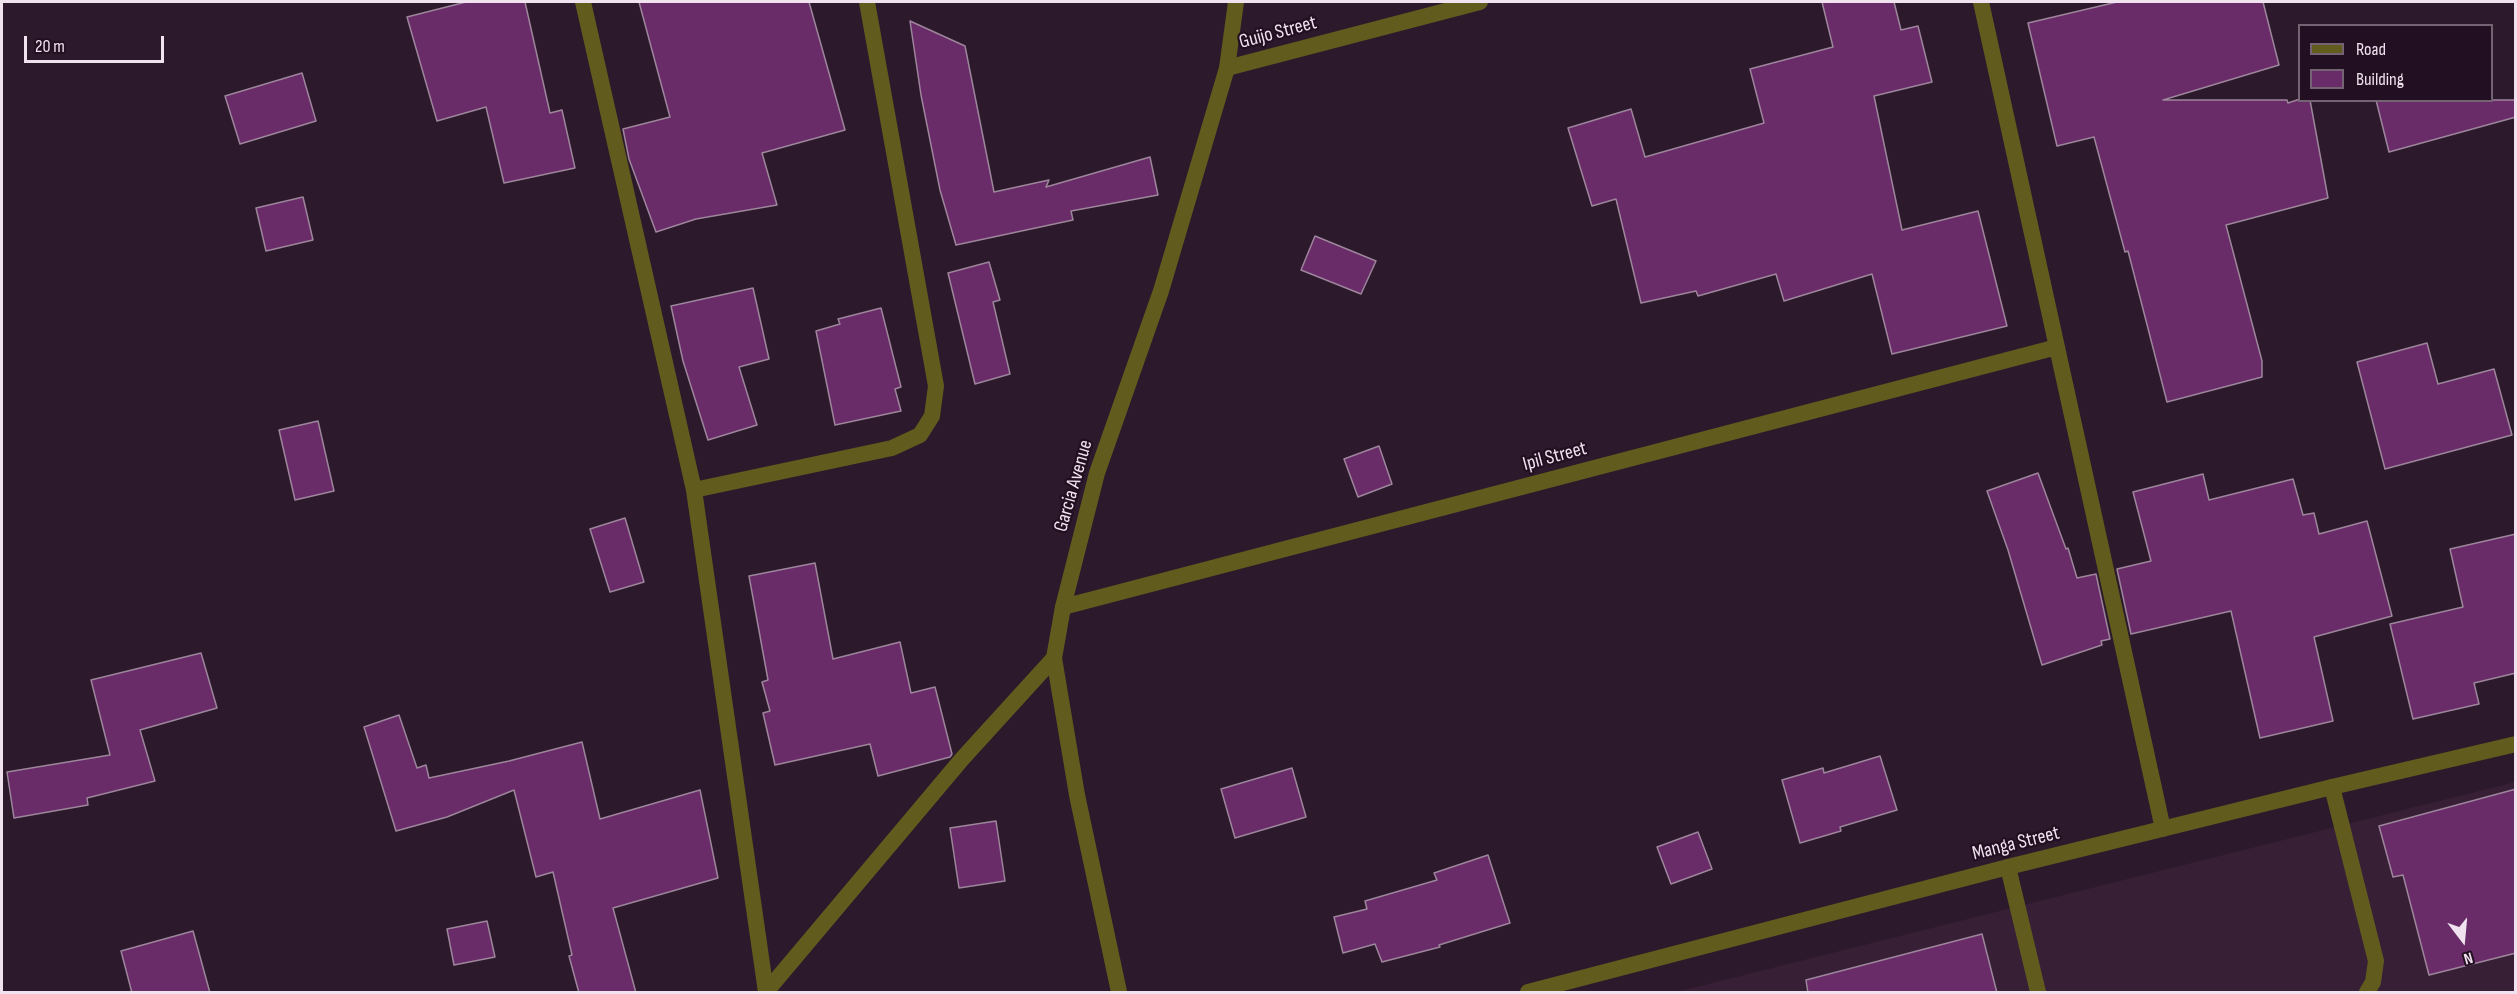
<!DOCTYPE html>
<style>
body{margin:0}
#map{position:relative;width:2517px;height:994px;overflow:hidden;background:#2c192b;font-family:"Sofia Sans Condensed",sans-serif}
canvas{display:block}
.frame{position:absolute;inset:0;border:3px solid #f0e3ef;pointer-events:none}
.legend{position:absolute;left:2298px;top:24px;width:195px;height:78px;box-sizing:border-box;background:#220f21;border:2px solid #746473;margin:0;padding:8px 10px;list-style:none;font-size:18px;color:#f0e3ef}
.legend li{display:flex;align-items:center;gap:12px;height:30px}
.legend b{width:30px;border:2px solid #746473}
.north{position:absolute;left:2433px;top:910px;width:60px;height:60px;-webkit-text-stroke:4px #220f21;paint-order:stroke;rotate:164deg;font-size:16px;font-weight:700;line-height:24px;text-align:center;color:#f0e3ef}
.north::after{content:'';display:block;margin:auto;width:21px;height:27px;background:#f0e3ef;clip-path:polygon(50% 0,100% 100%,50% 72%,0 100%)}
.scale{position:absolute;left:24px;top:36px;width:140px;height:27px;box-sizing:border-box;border:3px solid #f0e3ef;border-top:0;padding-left:8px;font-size:18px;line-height:21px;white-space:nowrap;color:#f0e3ef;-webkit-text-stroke:4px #220f21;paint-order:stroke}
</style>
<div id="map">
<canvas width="2517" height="994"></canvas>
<div class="frame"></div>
<ul class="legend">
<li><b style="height:8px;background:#615b1e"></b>Road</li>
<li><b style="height:16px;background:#692c68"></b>Building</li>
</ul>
<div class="north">N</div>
<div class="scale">20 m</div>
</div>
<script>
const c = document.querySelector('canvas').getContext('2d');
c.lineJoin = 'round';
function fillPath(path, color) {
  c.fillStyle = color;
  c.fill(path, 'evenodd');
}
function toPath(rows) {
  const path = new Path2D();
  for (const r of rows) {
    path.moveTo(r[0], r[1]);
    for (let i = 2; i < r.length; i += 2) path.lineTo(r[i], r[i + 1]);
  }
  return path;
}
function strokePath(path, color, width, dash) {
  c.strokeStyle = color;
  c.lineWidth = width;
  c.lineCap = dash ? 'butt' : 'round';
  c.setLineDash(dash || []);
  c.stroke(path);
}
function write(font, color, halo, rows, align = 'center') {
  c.font = font + ' "Sofia Sans Condensed",sans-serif';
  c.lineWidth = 4.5;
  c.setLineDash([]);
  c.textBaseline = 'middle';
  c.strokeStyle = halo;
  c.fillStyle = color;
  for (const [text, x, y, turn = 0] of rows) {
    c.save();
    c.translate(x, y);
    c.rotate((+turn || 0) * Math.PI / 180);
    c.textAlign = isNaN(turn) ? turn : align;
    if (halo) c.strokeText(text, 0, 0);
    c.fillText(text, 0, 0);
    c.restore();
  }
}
const built = toPath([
 [2515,782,2515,992,1676,992]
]);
const building = toPath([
 [466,2,525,2,550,113,562,110,575,168,504,183,486,107,437,121,407,17,466,2],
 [639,2,809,2,845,130,762,153,777,205,696,219,656,232,629,159,623,129,670,117,639,2],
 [1822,2,1894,2,1901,30,1918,26,1932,82,1874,96,1902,230,1978,211,2007,326,1892,354,1872,274,1784,301,1776,274,1698,296,1696,291,1641,303,1616,199,1592,206,1568,128,1631,109,1645,157,1764,123,1750,69,1833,47,1822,2],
 [2117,2,2263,2,2279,65,2163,100,2287,100,2288,103,2300,99,2310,100,2328,198,2226,225,2262,361,2262,377,2167,402,2128,251,2125,252,2094,137,2057,146,2028,23,2117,2],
 [910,21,965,46,994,192,1049,180,1046,187,1150,157,1158,195,1071,211,1073,220,956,245,940,190,921,95,910,21],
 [302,73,316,121,240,144,225,96,302,73],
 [2376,100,2516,100,2516,117,2389,152,2376,100],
 [303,197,313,240,266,251,256,208,303,197],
 [1315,236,1376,261,1361,294,1301,270,1315,236],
 [989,262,1000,300,993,302,1010,374,975,384,948,273,989,262],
 [753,288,769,359,739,367,757,425,708,440,683,361,671,306,753,288],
 [881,308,901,387,895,389,901,411,835,425,816,331,840,324,838,319,881,308],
 [2427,343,2438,384,2494,369,2512,435,2385,469,2357,362,2427,343],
 [318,421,334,491,295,500,279,430,318,421],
 [1379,446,1392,484,1358,497,1344,459,1379,446],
 [2038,473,2066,549,2068,548,2077,578,2096,574,2110,639,2101,641,2102,645,2042,665,2008,550,1987,491,2038,473],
 [2203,474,2209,500,2293,479,2303,515,2314,513,2319,534,2367,521,2392,616,2314,637,2333,721,2260,738,2231,611,2131,634,2117,569,2151,561,2133,492,2203,474],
 [625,518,644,582,610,592,590,529,625,518],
 [2516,534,2516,673,2474,683,2479,704,2413,719,2390,624,2463,607,2450,549,2516,534],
 [815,563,833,659,900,642,911,693,935,687,952,754,950,757,878,776,870,744,775,765,763,713,770,711,762,682,768,680,749,576,815,563],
 [201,653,217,708,140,730,155,781,87,798,88,805,14,818,7,772,110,755,91,680,201,653],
 [399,715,417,768,426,765,429,778,509,761,582,742,600,819,700,790,718,878,613,908,636,993,579,993,569,956,572,955,553,872,536,877,514,790,447,817,396,831,364,727,399,715],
 [1880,756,1897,810,1840,827,1841,831,1800,843,1782,780,1823,768,1824,773,1880,756],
 [1292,768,1306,817,1235,838,1221,789,1292,768],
 [2516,789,2516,953,2429,975,2403,875,2393,877,2379,826,2516,789],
 [996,821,1005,881,959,888,950,828,996,821],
 [1698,832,1712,869,1671,884,1657,847,1698,832],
 [1488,855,1510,923,1439,945,1440,947,1382,962,1375,944,1343,953,1334,917,1367,909,1365,901,1437,880,1434,873,1488,855],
 [487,921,495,957,454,965,447,929,487,921],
 [193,931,210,993,132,993,121,951,193,931],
 [1982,934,1997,993,1808,993,1806,980,1982,934]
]);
const service = toPath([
 [2332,787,2376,961,2373,982,2367,992],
 [2008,867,2038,992]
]);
const minor = toPath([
 [583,2,694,490,766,992],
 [1981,2,2163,829],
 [1227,68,1480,2],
 [694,490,892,448,920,435,932,416,936,386,867,2],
 [1063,607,2057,347],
 [1054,658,1077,795,1119,992],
 [1528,992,2008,867,2332,787,2516,744]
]);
const tertiary = toPath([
 [766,992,962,759,1054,658,1063,607,1097,473,1161,291,1227,68,1236,2]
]);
const streetNames = [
 ["Guijo Street",1278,33,-15],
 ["Ipil Street",1555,457,-15],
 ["Garcia Avenue",1074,486,-74],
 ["Manga Street",2016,844,-14]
];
fillPath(built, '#371f36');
fillPath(building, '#692c68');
strokePath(building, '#9d859c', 1.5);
strokePath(service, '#615b1e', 16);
strokePath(minor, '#615b1e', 16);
strokePath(tertiary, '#615b1e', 16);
write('20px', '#f0e3ef', '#220f21', streetNames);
</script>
